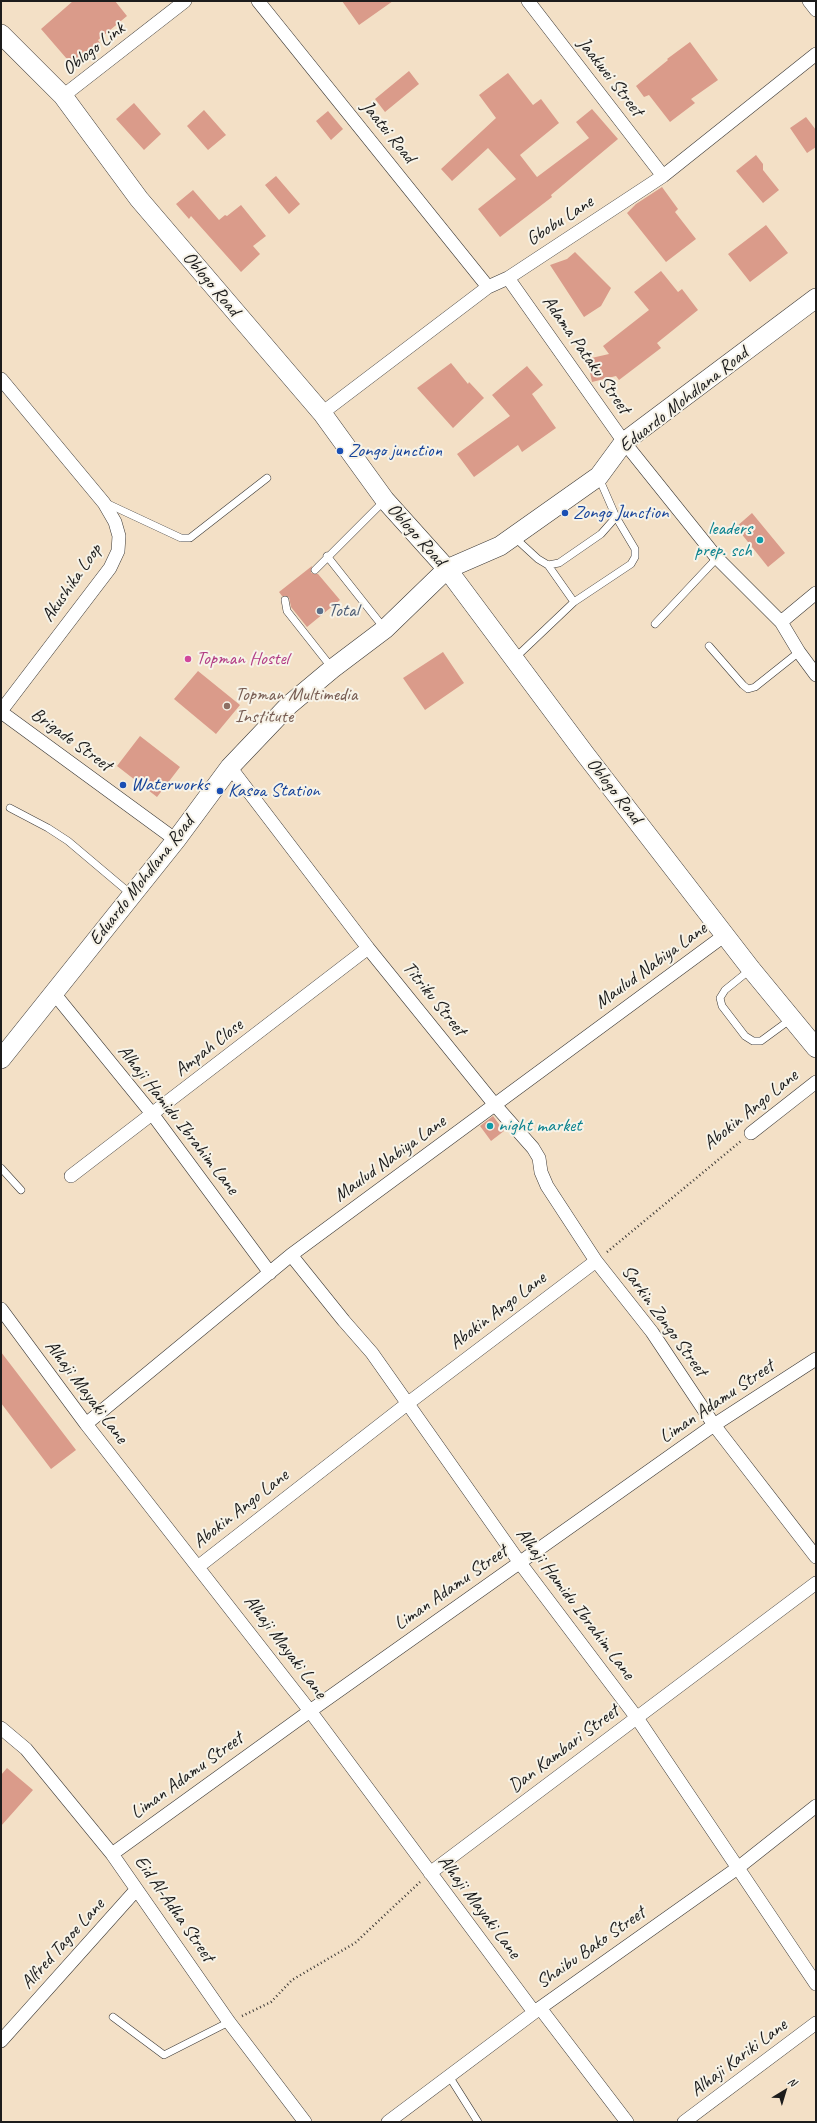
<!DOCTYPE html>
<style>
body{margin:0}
#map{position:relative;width:817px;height:2123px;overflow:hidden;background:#f3e0c6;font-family:Caveat,sans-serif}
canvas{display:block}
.frame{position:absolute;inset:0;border:2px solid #1c1c1c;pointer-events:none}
.north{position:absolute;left:765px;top:2071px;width:40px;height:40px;-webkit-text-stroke:3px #f7f3e8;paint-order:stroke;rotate:38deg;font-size:11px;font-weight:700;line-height:16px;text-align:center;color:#1c1c1c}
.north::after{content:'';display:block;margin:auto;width:14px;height:18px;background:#1c1c1c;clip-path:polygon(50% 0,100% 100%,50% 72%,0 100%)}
</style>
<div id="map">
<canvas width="817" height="2123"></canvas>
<div class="frame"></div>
<div class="north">N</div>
</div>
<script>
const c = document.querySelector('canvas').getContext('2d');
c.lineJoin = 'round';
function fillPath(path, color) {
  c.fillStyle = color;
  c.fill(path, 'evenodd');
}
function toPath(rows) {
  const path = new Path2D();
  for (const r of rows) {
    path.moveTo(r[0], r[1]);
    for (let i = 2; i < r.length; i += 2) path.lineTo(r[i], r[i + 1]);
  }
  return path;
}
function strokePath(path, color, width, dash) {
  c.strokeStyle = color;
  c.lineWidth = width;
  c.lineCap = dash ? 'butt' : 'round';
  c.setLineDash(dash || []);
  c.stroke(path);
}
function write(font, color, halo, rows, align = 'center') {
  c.font = font + ' Caveat,sans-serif';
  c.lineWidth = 4;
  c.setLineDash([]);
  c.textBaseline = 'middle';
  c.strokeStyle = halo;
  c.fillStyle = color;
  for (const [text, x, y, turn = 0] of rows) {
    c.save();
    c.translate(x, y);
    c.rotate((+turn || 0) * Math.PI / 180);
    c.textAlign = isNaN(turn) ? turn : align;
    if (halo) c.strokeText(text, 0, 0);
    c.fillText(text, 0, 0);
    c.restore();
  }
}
const building = toPath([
 [73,1,115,1,127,16,98,40,100,43,73,66,41,29],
 [342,1,393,1,359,25],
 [690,42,718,80,691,99,695,103,670,122,649,95,644,97,636,86,668,60,667,59],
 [409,71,419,84,385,112,375,99],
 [508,73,533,105,541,99,559,123,520,155,537,177,589,138,576,122,592,109,618,139,551,195,552,197,500,237,478,209,516,179,488,148,452,181,441,169,496,118,479,95],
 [134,103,161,134,144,150,116,119],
 [204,110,226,135,208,150,187,126],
 [328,111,343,129,331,140,316,121],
 [806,117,816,130,816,147,807,153,790,128],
 [756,155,763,164,763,170,779,190,763,203,736,171],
 [276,176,300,204,289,214,265,185],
 [662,187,678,209,675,212,696,239,666,262,627,213,636,204],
 [193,190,219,220,225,215,227,216,241,205,266,236,253,246,260,254,241,272,191,216,189,219,176,204],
 [766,225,788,253,750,282,728,254],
 [575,252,611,288,601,306,584,317,550,265,567,259],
 [661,271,678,292,682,289,698,310,657,343,661,348,619,380,616,376,592,382,587,359,609,354,603,346,649,310,634,292],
 [451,363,468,384,469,382,484,398,453,428,417,388],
 [527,366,543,385,532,394,556,428,522,452,518,445,474,477,457,454,510,416,492,395],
 [752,513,785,553,768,567,736,527],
 [312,566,311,573,318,574,340,600,307,627,291,607,289,597,282,596,279,592],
 [443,652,464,683,425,710,403,678],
 [198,671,240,705,216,734,174,699],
 [140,736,180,767,157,797,117,766],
 [493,1116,504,1131,491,1141,480,1126],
 [1,1352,76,1450,51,1469,1,1403],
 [7,1768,33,1790,1,1826,1,1775]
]);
const path = toPath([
 [607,1252,741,1141],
 [242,2016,271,2002,292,1980,355,1943,420,1882]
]);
const service = toPath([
 [106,503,181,538,190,538,267,478],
 [514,537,538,559,548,565,559,563,601,534,616,517,599,478],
 [327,556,384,628],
 [548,565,574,602],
 [315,570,384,501],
 [285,600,287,611,332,668],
 [655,624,717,558],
 [709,646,743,685,748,689,755,687,799,652],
 [515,658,574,602,631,564,635,557,635,549,616,517],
 [10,808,48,828,68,841,132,895],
 [751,969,725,990,720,998,722,1006,745,1036,753,1041,761,1041,791,1019],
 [1,1168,21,1190],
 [113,2017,164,2055,229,2022],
 [449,2076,478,2122]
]);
const minor = toPath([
 [258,1,488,287],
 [528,1,663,176],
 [809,1,816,10],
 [63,96,185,1],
 [508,278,624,442,717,558,781,622,799,652,816,675],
 [1,379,104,503,115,522,119,536,118,551,110,568,1,711],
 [322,413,488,287,508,278,663,176,816,54],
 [781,622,816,593],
 [1,712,176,840],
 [230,767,368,948,495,1105,533,1148,539,1158,541,1172,547,1186,596,1261,652,1332,714,1425,816,1557],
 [53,992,153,1115,270,1273],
 [751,1133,816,1082],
 [71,1176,368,948],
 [291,1255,344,1321,372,1353,520,1563,637,1718,816,1984],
 [1,1309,86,1424,310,1711,534,2012],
 [86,1424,291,1255,725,935],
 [199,1566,407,1404,596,1261],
 [1,1728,26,1749,112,1854,229,2022,305,2122],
 [112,1854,310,1711,714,1425,816,1359],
 [430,1873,816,1583],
 [540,2008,627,2122],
 [1,2041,136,1890],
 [388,2122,540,2008,739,1867,816,1806],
 [684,2122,816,2023]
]);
const secondary = toPath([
 [1,34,63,96,139,199,322,413,385,500,447,569,585,754,751,969,816,1048],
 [1,1059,176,840,230,767,289,705,332,669,385,629,447,569,500,546,599,476,624,442,816,298]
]);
const markers = [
 [340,451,4,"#1a4fb4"],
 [565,513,4,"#1a4fb4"],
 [760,540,4,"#0f9aa8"],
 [320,611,4,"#5c6f8a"],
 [188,659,4,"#d1479c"],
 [227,706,4,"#8d6e63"],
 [123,785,4,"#1a4fb4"],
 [220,791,4,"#1a4fb4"],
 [490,1126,4,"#0f9aa8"]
];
const streetNames = [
 ["Oblogo Link",94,49,-38],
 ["Jaakwei Street",610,77,52],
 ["Jaatei Road",388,132,51],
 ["Gbobu Lane",560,221,-33],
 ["Oblogo Road",211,284,50],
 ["Adama Pataku Street",586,355,55],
 ["Eduardo Mohdlana Road",684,400,-38],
 ["Oblogo Road",416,535,48],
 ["Akushika Loop",72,583,-55],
 ["Brigade Street",71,740,36],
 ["Oblogo Road",614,791,52],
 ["Eduardo Mohdlana Road",142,881,-52],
 ["Maulud Nabiya Lane",651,966,-36],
 ["Titriku Street",434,999,51],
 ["Ampah Close",209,1048,-38],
 ["Abokin Ango Lane",751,1110,-39],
 ["Alhaji Hamidu Ibrahim Lane",178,1120,52],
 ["Maulud Nabiya Lane",390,1159,-36],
 ["Abokin Ango Lane",498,1311,-37],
 ["Sarkin Zongo Street",664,1321,54],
 ["Alhaji Mayaki Lane",86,1392,53],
 ["Liman Adamu Street",717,1402,-34],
 ["Abokin Ango Lane",241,1509,-38],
 ["Liman Adamu Street",451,1588,-35],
 ["Alhaji Hamidu Ibrahim Lane",575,1604,53],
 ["Alhaji Mayaki Lane",285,1647,53],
 ["Dan Kambari Street",564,1749,-37],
 ["Liman Adamu Street",187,1776,-36],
 ["Alhaji Mayaki Lane",479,1907,53],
 ["Eid Al-Adha Street",174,1909,55],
 ["Alfred Tagoe Lane",63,1944,-48],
 ["Shaibu Bako Street",591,1948,-35],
 ["Alhaji Kariki Lane",739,2058,-37]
];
const transitNames = [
 ["Zongo junction",348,451],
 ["Zongo Junction",573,513],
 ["Waterworks",131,785],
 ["Kasoa Station",228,791]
];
const cultureNames = [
 ["leaders",752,529],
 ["prep. sch",752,551],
 ["night market",498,1126,"left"]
];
const serviceNames = [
 ["Total",328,611]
];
const hotelNames = [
 ["Topman Hostel",196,659]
];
const educationNames = [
 ["Topman Multimedia",235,695],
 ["Institute",235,717]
];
fillPath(building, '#da9b8a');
strokePath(service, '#3c3936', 8);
strokePath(minor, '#3c3936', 14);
strokePath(secondary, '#3c3936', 20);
strokePath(path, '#3c3936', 2.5, [1, 3]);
strokePath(service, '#fff', 7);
strokePath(minor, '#fff', 13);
strokePath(secondary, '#fff', 19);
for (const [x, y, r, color] of markers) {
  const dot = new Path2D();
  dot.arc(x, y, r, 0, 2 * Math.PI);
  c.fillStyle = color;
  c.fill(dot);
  strokePath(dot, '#f7f3e8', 1.5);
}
write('19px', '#1c1c1c', '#f7f3e8', streetNames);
write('19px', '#164399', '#f7f3e8', transitNames, 'left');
write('19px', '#0d838f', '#f7f3e8', cultureNames, 'right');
write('19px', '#4e5e75', '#f7f3e8', serviceNames, 'left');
write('19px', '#b23c85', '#f7f3e8', hotelNames, 'left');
write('19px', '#785e54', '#f7f3e8', educationNames, 'left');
</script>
